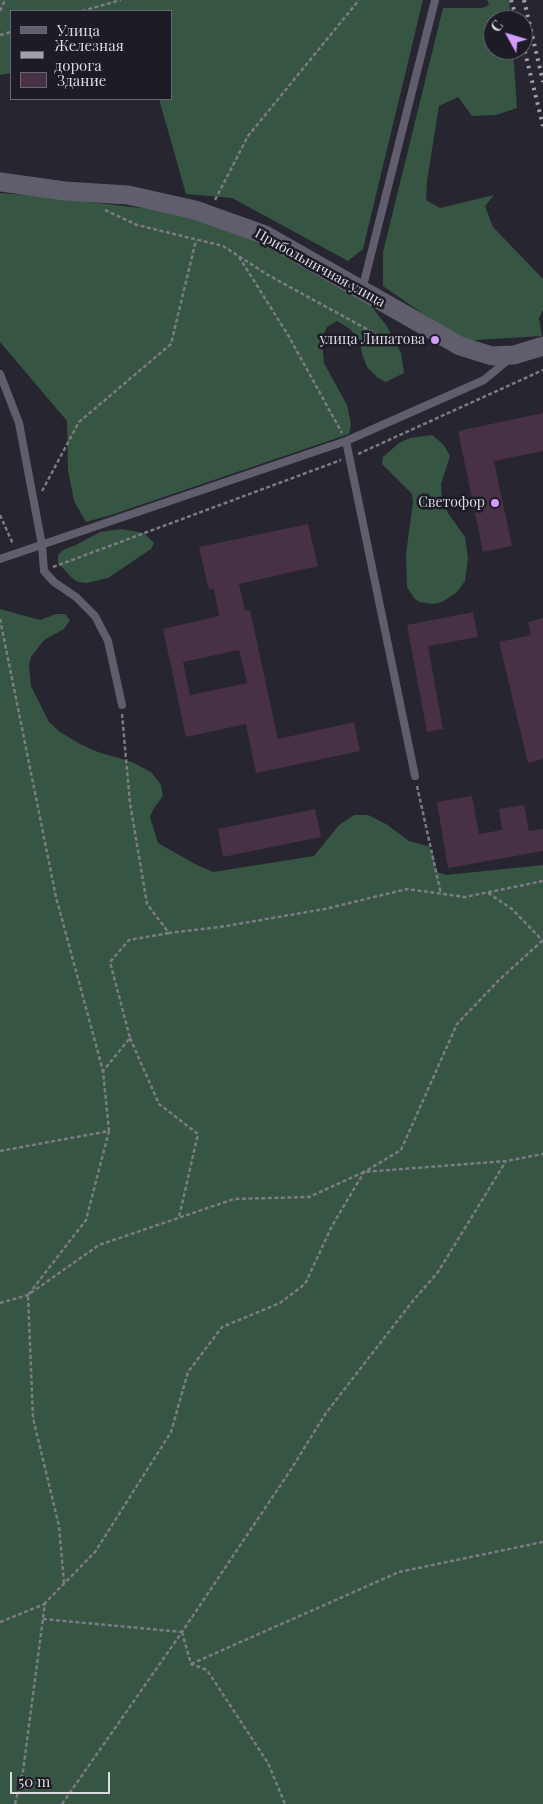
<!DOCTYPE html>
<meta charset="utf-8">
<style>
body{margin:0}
#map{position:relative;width:543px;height:1804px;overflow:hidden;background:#262530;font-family:"Playfair Display",serif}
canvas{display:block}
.legend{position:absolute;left:10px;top:10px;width:162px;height:90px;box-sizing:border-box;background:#1d1b26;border:1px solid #696771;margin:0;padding:6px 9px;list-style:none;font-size:15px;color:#dadae1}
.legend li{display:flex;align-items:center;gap:10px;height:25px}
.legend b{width:25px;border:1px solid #696771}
.north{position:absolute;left:483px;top:10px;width:50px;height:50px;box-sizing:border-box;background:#1d1b26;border:1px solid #696771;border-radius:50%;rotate:309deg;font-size:14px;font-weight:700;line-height:20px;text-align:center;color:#dadae1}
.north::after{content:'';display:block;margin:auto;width:18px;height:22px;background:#d29cfd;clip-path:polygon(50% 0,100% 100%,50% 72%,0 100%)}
.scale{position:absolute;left:10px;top:1772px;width:100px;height:22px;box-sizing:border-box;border:2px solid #dadae1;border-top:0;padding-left:6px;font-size:15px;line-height:18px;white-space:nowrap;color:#dadae1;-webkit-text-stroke:4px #1d1b26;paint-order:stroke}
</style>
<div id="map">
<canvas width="543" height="1804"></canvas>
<ul class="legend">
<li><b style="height:6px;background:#605e6c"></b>Улица</li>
<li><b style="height:6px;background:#a0a0a8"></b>Железная дорога</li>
<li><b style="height:14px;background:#483045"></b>Здание</li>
</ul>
<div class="north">С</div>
<div class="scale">50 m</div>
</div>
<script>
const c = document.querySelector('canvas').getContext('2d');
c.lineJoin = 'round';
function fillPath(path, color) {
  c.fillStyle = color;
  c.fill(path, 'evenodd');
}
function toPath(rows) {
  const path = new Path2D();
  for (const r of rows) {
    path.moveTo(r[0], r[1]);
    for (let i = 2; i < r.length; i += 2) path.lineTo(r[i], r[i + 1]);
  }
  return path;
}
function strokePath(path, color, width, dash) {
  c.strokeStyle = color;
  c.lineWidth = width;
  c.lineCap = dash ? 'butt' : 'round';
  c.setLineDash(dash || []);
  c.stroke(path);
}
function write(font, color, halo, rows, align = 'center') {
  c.font = font + ' "Playfair Display",serif';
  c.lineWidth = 5;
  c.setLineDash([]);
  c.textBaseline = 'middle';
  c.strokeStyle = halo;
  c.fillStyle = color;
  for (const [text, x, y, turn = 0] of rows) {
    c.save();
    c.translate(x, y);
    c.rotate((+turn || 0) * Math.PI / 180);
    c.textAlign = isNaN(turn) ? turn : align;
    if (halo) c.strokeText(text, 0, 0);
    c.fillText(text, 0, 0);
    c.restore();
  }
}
const forest = toPath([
 [0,0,423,0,363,249,348,261,232,198,186,194,159,99,171,99,171,11,11,11,11,73,0,75],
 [487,0,509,0,511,20,493,20,493,50,513,50,517,108,496,115,472,116,458,97,439,106,427,181,426,200,440,208,494,195,485,206,493,227,543,279,543,310,539,318,542,336,462,341,383,286,383,252,443,8,482,8,489,5],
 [0,193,37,196,184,213,271,248,314,274,368,302,386,325,401,353,404,373,386,382,378,378,367,367,362,354,360,341,350,329,337,321,327,327,322,338,324,363,347,405,351,424,349,434,114,514,86,522,74,501,68,470,67,421,0,342],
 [432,435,443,444,450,456,441,484,442,499,448,513,465,537,468,558,465,581,456,593,442,602,434,604,419,602,414,598,407,587,406,554,413,502,412,494,382,464,383,457,399,443,410,438],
 [121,529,144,533,154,543,151,549,108,578,86,583,78,582,72,578,58,563,58,555,63,550,76,545,100,532],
 [0,609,40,620,56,614,65,614,70,620,64,629,44,640,31,657,29,665,31,686,49,722,60,732,82,745,98,752,132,762,151,772,161,785,163,796,154,808,150,817,158,843,195,864,213,872,314,856,339,825,354,815,368,815,386,824,409,841,428,846,433,854,437,872,446,875,543,865,543,1804,0,1804]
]);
const building = toPath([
 [543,413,543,451,494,461,512,546,483,552,458,431],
 [308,524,318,566,239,584,245,611,250,610,278,739,354,722,360,751,256,773,246,724,186,737,163,629,219,616,214,589,209,590,199,547],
 [239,650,247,683,190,695,183,662],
 [473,612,478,637,428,646,443,729,427,732,407,625],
 [543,618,543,759,528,763,499,642,531,635,528,622],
 [472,796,479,834,502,830,499,809,524,805,529,831,543,829,543,851,448,868,437,802],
 [315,809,321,837,223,857,218,829]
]);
const path = toPath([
 [0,11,5,0],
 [82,11,121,0],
 [0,35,11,32],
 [215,200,248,136,359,0],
 [105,210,137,225,223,246,268,275,394,344,425,344],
 [239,257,288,335,342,433],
 [358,454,543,370],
 [42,491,79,422,171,344,196,240],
 [0,515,13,544],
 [53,567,341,460],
 [0,619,56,897,103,1071],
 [122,714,130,803,147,904,169,933,220,927,325,909,407,889,465,897,543,881],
 [417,786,441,894],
 [488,893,512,909,542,940],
 [130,1038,159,1104,198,1134,179,1217],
 [109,1131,103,1071,130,1038,110,962,129,940,169,933],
 [0,1151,109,1131,86,1220,28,1295,33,1418,59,1526,64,1583],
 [0,1303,28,1295,99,1245,234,1199,309,1197,364,1172,506,1161,543,1154],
 [43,1619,182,1632],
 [0,1622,45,1604],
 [182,1632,191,1664,207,1670,268,1763,285,1804],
 [191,1664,399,1572,543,1542],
 [15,1804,23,1771,45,1603,95,1552,171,1432,188,1372,222,1327,280,1303,305,1284,332,1226,364,1172,401,1150,457,1024,499,980,543,940],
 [62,1804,182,1632,290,1471,326,1413,412,1302,438,1272,506,1161]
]);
const service = toPath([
 [362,290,435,0],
 [0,374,19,423,42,545,44,571,54,582,76,597,95,616,108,641,122,705],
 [346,441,415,776],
 [0,559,346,441,484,380,508,360]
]);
const tertiary = toPath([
 [0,182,65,191,128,195,195,210,265,235,460,346,492,356,514,355,543,346]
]);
const rail = toPath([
 [511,0,517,20],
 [524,0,543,82],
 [523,44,543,126]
]);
const markers = [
 [435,340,5,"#d29cfd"],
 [495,503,5,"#d29cfd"]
];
const streetNames = [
 ["Прибольничная улица",320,268,29]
];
const poiNames = [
 ["улица Липатова",425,340],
 ["Светофор",485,503]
];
fillPath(forest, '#365542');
fillPath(building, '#483045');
strokePath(path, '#7c7b84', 2.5, [4, 2.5]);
strokePath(service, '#605e6c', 8);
strokePath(tertiary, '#605e6c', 19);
strokePath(rail, '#a0a0a8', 4, [2.5, 5]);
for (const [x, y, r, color] of markers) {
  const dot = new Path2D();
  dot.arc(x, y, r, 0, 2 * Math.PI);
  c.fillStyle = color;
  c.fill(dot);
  strokePath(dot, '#1d1b26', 2);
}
write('14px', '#dadae1', '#1d1b26', streetNames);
write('14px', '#dadae1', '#1d1b26', poiNames, 'right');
</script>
